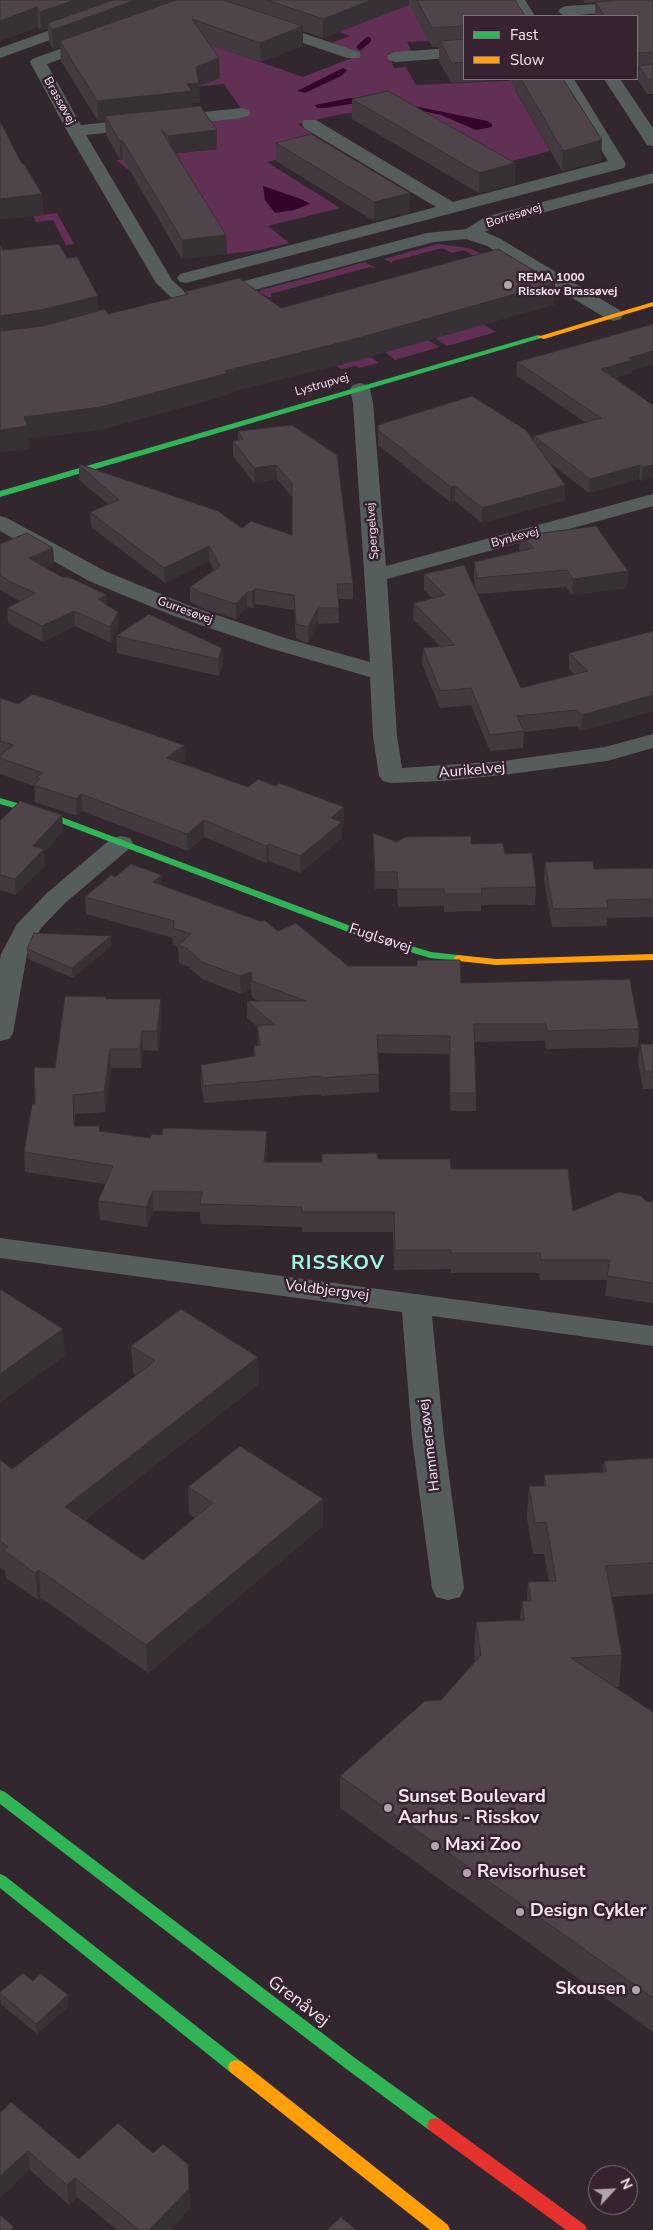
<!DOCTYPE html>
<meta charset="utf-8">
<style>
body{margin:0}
#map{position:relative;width:653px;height:2230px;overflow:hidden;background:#32272f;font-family:"Nunito Sans",sans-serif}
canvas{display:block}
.legend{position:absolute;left:463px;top:15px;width:175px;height:65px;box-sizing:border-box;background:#372231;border:1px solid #83717e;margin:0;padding:6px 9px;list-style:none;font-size:15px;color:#f5e7f1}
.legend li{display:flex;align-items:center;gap:10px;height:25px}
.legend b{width:25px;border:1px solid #83717e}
.north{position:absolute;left:588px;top:2165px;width:50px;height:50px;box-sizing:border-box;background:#372231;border:1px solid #83717e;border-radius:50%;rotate:65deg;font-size:14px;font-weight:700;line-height:20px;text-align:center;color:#f5e7f1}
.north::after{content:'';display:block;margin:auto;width:18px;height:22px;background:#b1a4ad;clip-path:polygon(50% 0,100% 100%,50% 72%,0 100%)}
</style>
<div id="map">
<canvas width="653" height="2230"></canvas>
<ul class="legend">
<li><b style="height:6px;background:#30b455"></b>Fast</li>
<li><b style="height:6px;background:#ff9f0a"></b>Slow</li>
</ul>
<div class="north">N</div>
</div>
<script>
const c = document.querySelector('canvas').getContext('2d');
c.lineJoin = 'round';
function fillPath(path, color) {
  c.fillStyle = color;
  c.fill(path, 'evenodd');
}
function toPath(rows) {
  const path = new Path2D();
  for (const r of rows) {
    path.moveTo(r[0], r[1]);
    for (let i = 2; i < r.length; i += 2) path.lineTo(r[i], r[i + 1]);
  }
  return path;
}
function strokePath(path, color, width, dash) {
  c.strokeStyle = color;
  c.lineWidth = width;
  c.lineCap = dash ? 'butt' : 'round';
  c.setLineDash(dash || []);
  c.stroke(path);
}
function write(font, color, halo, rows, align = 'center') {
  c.font = font + ' "Nunito Sans",sans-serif';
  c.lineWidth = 5;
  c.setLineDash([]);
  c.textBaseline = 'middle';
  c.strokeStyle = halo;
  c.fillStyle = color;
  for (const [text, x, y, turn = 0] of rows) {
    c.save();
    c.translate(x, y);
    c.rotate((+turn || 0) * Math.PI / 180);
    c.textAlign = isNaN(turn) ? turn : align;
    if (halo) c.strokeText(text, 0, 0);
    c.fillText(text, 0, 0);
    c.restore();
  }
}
const green = toPath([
 [299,0,463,0,464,16,429,41,407,42,412,52,388,53,394,68,406,67,416,85,551,79,515,90,550,151,501,164,382,108,337,115,298,124,312,134,293,139,309,151,267,162,340,208,268,226,289,243,260,250,227,254,172,166,130,171,116,160,217,149,199,122,247,117,224,84,84,99,217,27,211,45,303,77,362,54,331,43,350,36,339,32],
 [57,213,74,244,66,245,53,220,36,222,33,216],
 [438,244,469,248,485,256,493,268,464,250,452,253,442,248,393,261,392,263,384,259],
 [365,262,376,268,370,267,270,294,272,297,268,297,260,292,261,290],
 [483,324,496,332,447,346,435,338],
 [428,340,440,347,395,360,385,352],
 [370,357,379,363,359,368,355,366,341,369,336,366]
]);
const water = toPath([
 [343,68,347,70,341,76,305,93,297,91],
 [350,98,419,107,487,121,492,124,492,127,476,130,441,115,418,110,357,103,325,108,317,108,315,105],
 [263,186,301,199,310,204,294,210,275,213,265,200]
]);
const stream = toPath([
 [360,47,368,40]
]);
const street = toPath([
 [134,0,156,0,153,3,0,58,0,48,134,0],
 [509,0,525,0,535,16,520,16,509,0],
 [632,2,637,4,640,7,637,10,566,16,561,14,558,11,561,8,566,6,632,2],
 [267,21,359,52,361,55,359,58,347,58,262,29,259,26,262,23,267,21],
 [96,36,102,38,104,41,102,44,47,64,81,125,242,108,248,110,250,113,248,116,242,118,86,135,172,280,196,302,194,306,187,308,180,306,156,283,67,131,30,62,32,59,96,36],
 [464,47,464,57,395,62,389,60,387,57,389,54,395,52,464,47],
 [558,79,574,79,626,164,624,168,186,283,180,282,177,278,180,274,436,207,304,128,302,124,304,120,316,120,453,202,608,161,558,79],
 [604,79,620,79,653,128,653,146,647,145,604,79],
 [653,173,653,183,497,225,485,232,499,238,621,311,623,315,621,319,614,321,607,319,487,246,466,239,434,242,213,301,206,299,204,295,206,291,427,233,466,229,485,217,653,173],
 [360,383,367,385,370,389,373,403,386,566,653,494,653,506,387,579,397,736,402,768,503,761,605,747,653,734,653,748,607,761,503,775,442,781,391,783,383,781,379,776,373,736,370,677,269,648,174,616,89,581,0,531,0,516,7,518,105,571,190,606,285,638,370,662,353,403,350,389,353,385,360,383],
 [121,836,130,838,133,843,130,848,65,903,41,928,27,954,13,1033,9,1039,0,1041,0,960,1,954,17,924,47,893,112,838,121,836],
 [0,1238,653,1326,653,1346,432,1316,444,1438,464,1588,460,1597,448,1600,436,1597,432,1588,412,1438,402,1312,0,1258,0,1238]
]);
const fast = toPath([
 [538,335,545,337,0,497,0,491,538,335],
 [0,798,48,812,372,934,431,952,458,955,463,958,458,961,430,958,364,938,42,816,0,804,0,798],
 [0,1790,5,1792,355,2058,441,2120,443,2125,441,2130,435,2132,429,2130,345,2068,0,1804,0,1790],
 [0,1874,5,1876,242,2062,244,2067,242,2072,236,2074,230,2072,0,1888,0,1874]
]);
const slow = toPath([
 [653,302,653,306,544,339,537,337,653,302],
 [653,954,653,960,496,965,458,961,453,958,458,955,496,959,653,954],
 [236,2060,242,2062,448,2225,450,2230,430,2230,230,2072,228,2067,230,2062,236,2060]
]);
const jam = toPath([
 [435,2118,441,2120,585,2225,587,2230,566,2230,429,2130,427,2125,429,2120,435,2118]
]);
const wall = toPath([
 [0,0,515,0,464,16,464,79,563,79,601,161,562,171,509,79,451,83,439,61,439,47,432,47,409,5,323,38,303,31,303,46,261,62,210,45,220,78,199,86,200,103,192,103,192,107,217,149,175,153,227,254,182,259,123,159,120,159,106,135,105,121,98,121,61,61,60,47,53,49,49,42,48,29,41,31,38,27,0,41],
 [583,0,653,0,653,94,647,94,638,80,639,67,637,67,637,16,595,16,595,2,585,3],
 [352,99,515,184,479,193,352,119],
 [276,143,410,212,374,221,276,161],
 [653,324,653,364,632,370,632,373,615,378,653,405,642,481,639,479,589,493,550,463,565,485,565,500,482,523,455,501,450,502,378,445,378,425,534,441,534,436,586,423,516,375,517,362],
 [292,425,353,584,353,599,338,599,339,623,318,624,308,643,296,639,294,610,255,604,253,608,247,607,236,619,202,608,190,602,190,587,214,570,209,561,165,583,91,527,90,512,108,504,79,480,79,465,242,528,292,535,292,497,277,479,254,483,233,456,233,441,238,440,238,431],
 [520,536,627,588,572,595,566,587,477,594,521,688,574,674,569,669,569,653,653,631,653,711,581,731,576,726,524,732,523,748,490,751,471,705,440,708,422,664,423,648,441,647,413,619,414,603,432,598,424,590,424,574,475,590,474,578,474,562,519,551],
 [0,544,53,548,54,563,45,567,62,577,107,595,107,605,118,612,119,627,111,643,75,626,43,642,8,623,7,608,20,601,0,590],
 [116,636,222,648,223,665,219,676,117,653],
 [0,698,18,704,184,745,185,761,182,763,344,823,342,825,342,838,300,873,269,861,266,863,204,837,188,851,82,811,77,816,35,802,34,786,0,774],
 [62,815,63,831,44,852,45,865,16,895,0,890,0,821],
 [373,833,397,842,471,844,505,854,536,887,535,905,481,905,481,911,444,912,444,906,398,907,397,889,375,889,373,850],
 [545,862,594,869,653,868,653,917,607,918,607,926,552,927,544,880],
 [162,875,162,885,278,931,348,966,461,983,639,1029,638,1047,546,1049,545,1041,474,1042,476,1093,476,1111,450,1111,449,1054,378,1053,379,1092,321,1096,321,1094,204,1103,201,1083,201,1065,254,1057,254,1046,258,1046,258,1027,247,1018,247,1001,259,1001,252,998,251,989,241,994,202,979,187,966,179,963,178,947,173,945,173,938,86,914,85,897,115,877],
 [111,946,73,978,28,959,27,949],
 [107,999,162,1018,158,1051,143,1050,141,1068,111,1068,105,1112,75,1114,75,1126,100,1126,100,1131,150,1138,267,1151,266,1162,322,1162,378,1159,451,1169,573,1211,647,1202,653,1201,653,1303,605,1296,607,1280,540,1280,539,1273,451,1273,451,1269,394,1270,393,1232,302,1232,302,1227,201,1224,200,1212,153,1211,147,1227,100,1220,98,1201,105,1184,25,1172,24,1152,35,1104,55,1068],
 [640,1044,653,1044,653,1089,643,1089,638,1061],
 [131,1346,258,1357,259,1384,85,1520,143,1560,195,1518,189,1514,188,1487,323,1499,323,1526,148,1673,41,1598,38,1600,6,1578,5,1571,0,1567,0,1460,12,1469,136,1375,133,1373],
 [653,1458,653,1594,611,1597,622,1655,619,1687,615,1687,653,1712,653,2032,340,1808,340,1776,441,1700,475,1661,474,1654,476,1622,520,1620,522,1601,527,1601,528,1582,549,1581,544,1554,533,1554,527,1518,529,1486,544,1486,544,1475,603,1472,604,1461],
 [33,1981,69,2006,37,2034,1,2004,0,1998,0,1992],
 [0,2113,79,2159,153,2153,188,2164,190,2209,170,2230,117,2230,77,2197,69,2205,30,2170]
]);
const shadedWall = toPath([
 [74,0,129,0,48,23,48,29,41,31,40,12],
 [136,0,180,0,60,41,60,47,53,49,52,30],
 [372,0,409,0,409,5,323,38,323,19],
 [37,7,38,27,0,41,0,21],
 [303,26,303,46,261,62,260,43],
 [219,58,220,78,199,86,200,103,192,103,192,111,105,116,105,121,98,121,97,101,187,84,196,67],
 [217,130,217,149,169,154,168,136],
 [122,140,123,159,120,159,120,141],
 [602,140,601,161,562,171,563,151],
 [515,163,515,184,479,193,479,173],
 [410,193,410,212,374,221,374,202],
 [42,194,44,215,0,220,0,199],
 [226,235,227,254,182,259,182,240],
 [555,283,554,305,351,362,228,393,228,395,102,430,29,439,30,449,0,453,0,430,24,417,225,371],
 [98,296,99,318,0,338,0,316],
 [653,351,653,364,632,370,632,373,601,382,601,369,629,358],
 [276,465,277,479,254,483,254,468],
 [640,465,639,479,589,493,590,479],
 [653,465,653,478,642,481,643,467],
 [565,485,565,500,482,523,482,508],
 [455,486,455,501,450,502,451,487],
 [209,546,209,561,165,583,164,568],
 [53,548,54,563,30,574,29,558],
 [628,571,627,588,572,595,573,579],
 [255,589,255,604,253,608,252,592],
 [247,592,247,607,236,619,236,604],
 [107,595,107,610,98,599],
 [318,608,318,624,308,643,308,627],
 [74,611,75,626,43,642,42,626],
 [118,612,119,627,111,643,110,627],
 [222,648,223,665,219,676,218,659],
 [653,695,653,711,581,731,582,715],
 [184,745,185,761,168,774,167,758],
 [81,794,82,811,77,816,76,799],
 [344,807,344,823,342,825,342,838,300,873,300,856,331,818],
 [62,815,63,831,44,852,45,865,16,895,15,879,33,846],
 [204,820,204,837,188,851,187,834],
 [269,844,269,861,266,863,266,846],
 [162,875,162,893,153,882],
 [111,936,111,946,73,978,72,968],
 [251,972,251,989,241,994,240,976],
 [161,999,162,1018,158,1051,157,1031],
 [142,1031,143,1050,141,1068,140,1049],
 [110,1049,111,1068,105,1112,104,1092],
 [267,1131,267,1151,264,1181,264,1162],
 [153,1191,153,1211,147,1227,146,1207],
 [63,1329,65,1356,0,1403,0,1374],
 [258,1357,259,1384,67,1534,65,1507],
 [323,1499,323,1526,148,1673,146,1645],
 [39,1570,41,1598,38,1600,35,1573],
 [68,1995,69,2006,37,2034,36,2024],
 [28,2151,30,2170,0,2198,0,2176],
 [188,2164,190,2209,170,2230,149,2230],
 [75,2178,77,2197,69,2205,67,2185]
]);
const building = toPath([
 [0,0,74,0,40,12,37,7,0,21,0,0],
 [113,0,136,0,52,30,48,23,113,0],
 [176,0,223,0,303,26,260,43,192,19,219,58,196,67,199,83,187,84,192,91,97,101,60,41,176,0],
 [267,0,372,0,323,19,267,0],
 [417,0,515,0,525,16,464,16,464,26,432,28,417,0],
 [616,0,653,0,653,52,637,53,637,16,605,16,595,2,616,0],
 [464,39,464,62,452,63,440,41,464,39],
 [653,64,653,79,648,80,639,66,653,64],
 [521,79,563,79,602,140,563,151,521,79],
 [388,91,515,163,479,173,352,99,388,91],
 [200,106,217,130,168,136,161,130,226,235,182,240,122,140,120,141,105,116,200,106],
 [0,121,22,164,24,164,42,194,0,199,0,121],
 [311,134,410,193,374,202,276,143,311,134],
 [59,244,67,258,77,257,98,296,41,310,0,316,0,245,3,250,59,244],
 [498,249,555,283,351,340,225,371,228,373,101,407,24,417,28,426,0,430,0,331,43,326,105,309,108,314,188,294,184,292,239,278,281,308,498,249],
 [653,324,653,351,629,358,633,360,601,369,653,405,653,465,643,467,640,465,590,479,534,436,601,418,517,362,653,324],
 [472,396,526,430,565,485,482,508,455,486,451,487,378,430,378,425,472,396],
 [292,425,337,455,353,584,337,584,339,608,318,608,308,627,296,624,294,595,255,589,252,592,247,592,236,604,202,593,190,587,220,566,209,546,164,568,90,512,119,500,79,465,79,464,218,511,242,528,251,521,292,535,292,483,276,465,254,468,233,441,243,439,238,431,292,425],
 [596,526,628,571,573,579,567,570,477,578,474,562,534,548,520,536,596,526],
 [27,533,53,548,29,558,62,577,69,577,107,595,98,599,118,612,110,627,74,611,42,626,7,608,35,593,11,582,0,575,0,544,27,533],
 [464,565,521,688,588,671,569,653,653,631,653,695,582,715,577,710,517,716,524,731,490,735,471,688,440,691,423,648,455,645,414,603,445,595,424,574,464,565],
 [149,614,222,648,218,659,116,636,149,614],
 [33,694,184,745,167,758,248,787,258,779,276,786,279,783,344,807,331,818,342,822,300,856,269,844,266,846,204,820,187,834,81,794,76,799,34,785,40,779,36,778,43,773,0,758,0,756,13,745,0,741,0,698,18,704,33,694],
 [20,801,62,815,33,846,44,849,15,879,0,875,0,821,20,801],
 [373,833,397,842,405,837,471,836,471,844,503,843,505,854,532,853,536,887,481,888,482,894,445,894,444,889,398,889,397,872,375,872,373,833],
 [593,861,594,869,653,868,653,899,607,900,608,908,553,909,545,862,593,861],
 [131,864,162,875,153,882,260,921,264,920,278,931,296,923,348,966,417,966,417,960,460,960,461,983,630,979,639,1029,547,1031,546,1024,474,1024,476,1093,450,1093,450,1036,377,1035,379,1074,321,1078,321,1076,203,1086,201,1065,255,1056,254,1046,260,1045,257,1025,275,1025,247,1001,306,1001,252,981,251,972,240,976,202,962,186,948,178,945,191,934,173,928,174,921,85,897,111,875,115,877,131,864],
 [34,933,111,936,72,968,27,949,34,933],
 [65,996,107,997,106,999,161,999,157,1031,142,1031,140,1049,110,1049,104,1092,73,1095,74,1126,100,1126,99,1131,150,1138,152,1134,162,1135,163,1128,267,1131,264,1162,322,1162,322,1154,377,1153,378,1159,450,1159,451,1169,568,1169,573,1211,619,1192,641,1196,647,1202,653,1201,653,1283,607,1276,610,1260,541,1260,540,1253,451,1253,451,1250,395,1250,394,1212,302,1212,302,1207,200,1204,202,1192,153,1191,146,1207,98,1201,113,1166,24,1152,32,1104,35,1104,34,1067,55,1068,65,996],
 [640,1044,653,1044,653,1072,645,1072,640,1044],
 [0,1289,63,1329,0,1374,0,1289],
 [181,1309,258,1357,65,1507,143,1560,213,1503,188,1487,240,1446,323,1499,146,1645,39,1570,35,1573,3,1550,8,1547,0,1541,0,1460,12,1469,155,1361,131,1346,181,1309],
 [653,1458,653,1563,606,1566,622,1655,571,1658,653,1712,653,1998,340,1776,425,1701,441,1700,481,1655,476,1622,524,1620,522,1601,531,1601,528,1582,556,1581,546,1522,535,1523,529,1486,546,1486,544,1475,607,1472,604,1461,653,1458],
 [23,1973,33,1981,40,1973,68,1995,36,2024,0,1993,0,1992,23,1973],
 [11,2102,79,2159,118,2123,153,2153,163,2144,188,2164,189,2189,149,2230,139,2230,75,2178,67,2185,28,2151,0,2176,0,2113,11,2102],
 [0,2215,14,2227,11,2230,0,2230,0,2215],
 [341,2217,356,2230,327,2230,341,2217]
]);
const markers = [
 [508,285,5,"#b1a4ad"],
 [388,1808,5,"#b1a4ad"],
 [435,1846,5,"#b1a4ad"],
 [467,1873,5,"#b1a4ad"],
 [520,1912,5,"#b1a4ad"],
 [636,1990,5,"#b1a4ad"]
];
const farStreetnames = [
 ["Brassøvej",59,101,61],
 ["Borresøvej",514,216,-17],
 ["Lystrupvej",322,385,-16],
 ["Spergelvej",373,531,-94],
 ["Bynkevej",515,538,-15],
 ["Gurresøvej",185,611,20]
];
const farPoinames = [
 ["REMA 1000",518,278],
 ["Risskov Brassøvej",518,292]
];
const streetNames = [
 ["Aurikelvej",472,771,-5],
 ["Fuglsøvej",380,939,18],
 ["Voldbjergvej",327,1291,7],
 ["Hammersøvej",430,1445,-97]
];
const nearPoinames = [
 ["Sunset Boulevard",398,1798],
 ["Aarhus - Risskov",398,1819],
 ["Maxi Zoo",445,1846],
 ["Revisorhuset",477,1873],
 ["Design Cykler",530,1912],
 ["Skousen",626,1990,"right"]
];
const nearStreetnames = [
 ["Grenåvej",298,2002,37]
];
const districtNames = [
 ["RISSKOV",338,1264]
];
fillPath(green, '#623055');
fillPath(water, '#35042b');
strokePath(stream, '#35042b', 6);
fillPath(street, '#555e5d');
fillPath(fast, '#30b455');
fillPath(slow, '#ff9f0a');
fillPath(jam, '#e5322d');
fillPath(wall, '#433a40');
fillPath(shadedWall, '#373034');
fillPath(building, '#4e444a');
strokePath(building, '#373034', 1);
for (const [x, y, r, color] of markers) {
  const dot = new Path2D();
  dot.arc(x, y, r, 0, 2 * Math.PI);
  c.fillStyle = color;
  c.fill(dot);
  strokePath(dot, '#372231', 2);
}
write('12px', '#f5e7f1', '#372231', farStreetnames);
write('bold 12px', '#f5e7f1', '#372231', farPoinames, 'left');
write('15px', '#f5e7f1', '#372231', streetNames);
write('bold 18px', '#f5e7f1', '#372231', nearPoinames, 'left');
write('18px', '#f5e7f1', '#372231', nearStreetnames);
c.letterSpacing = '1px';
write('bold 20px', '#99fbe0', '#372231', districtNames);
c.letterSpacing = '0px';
</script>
